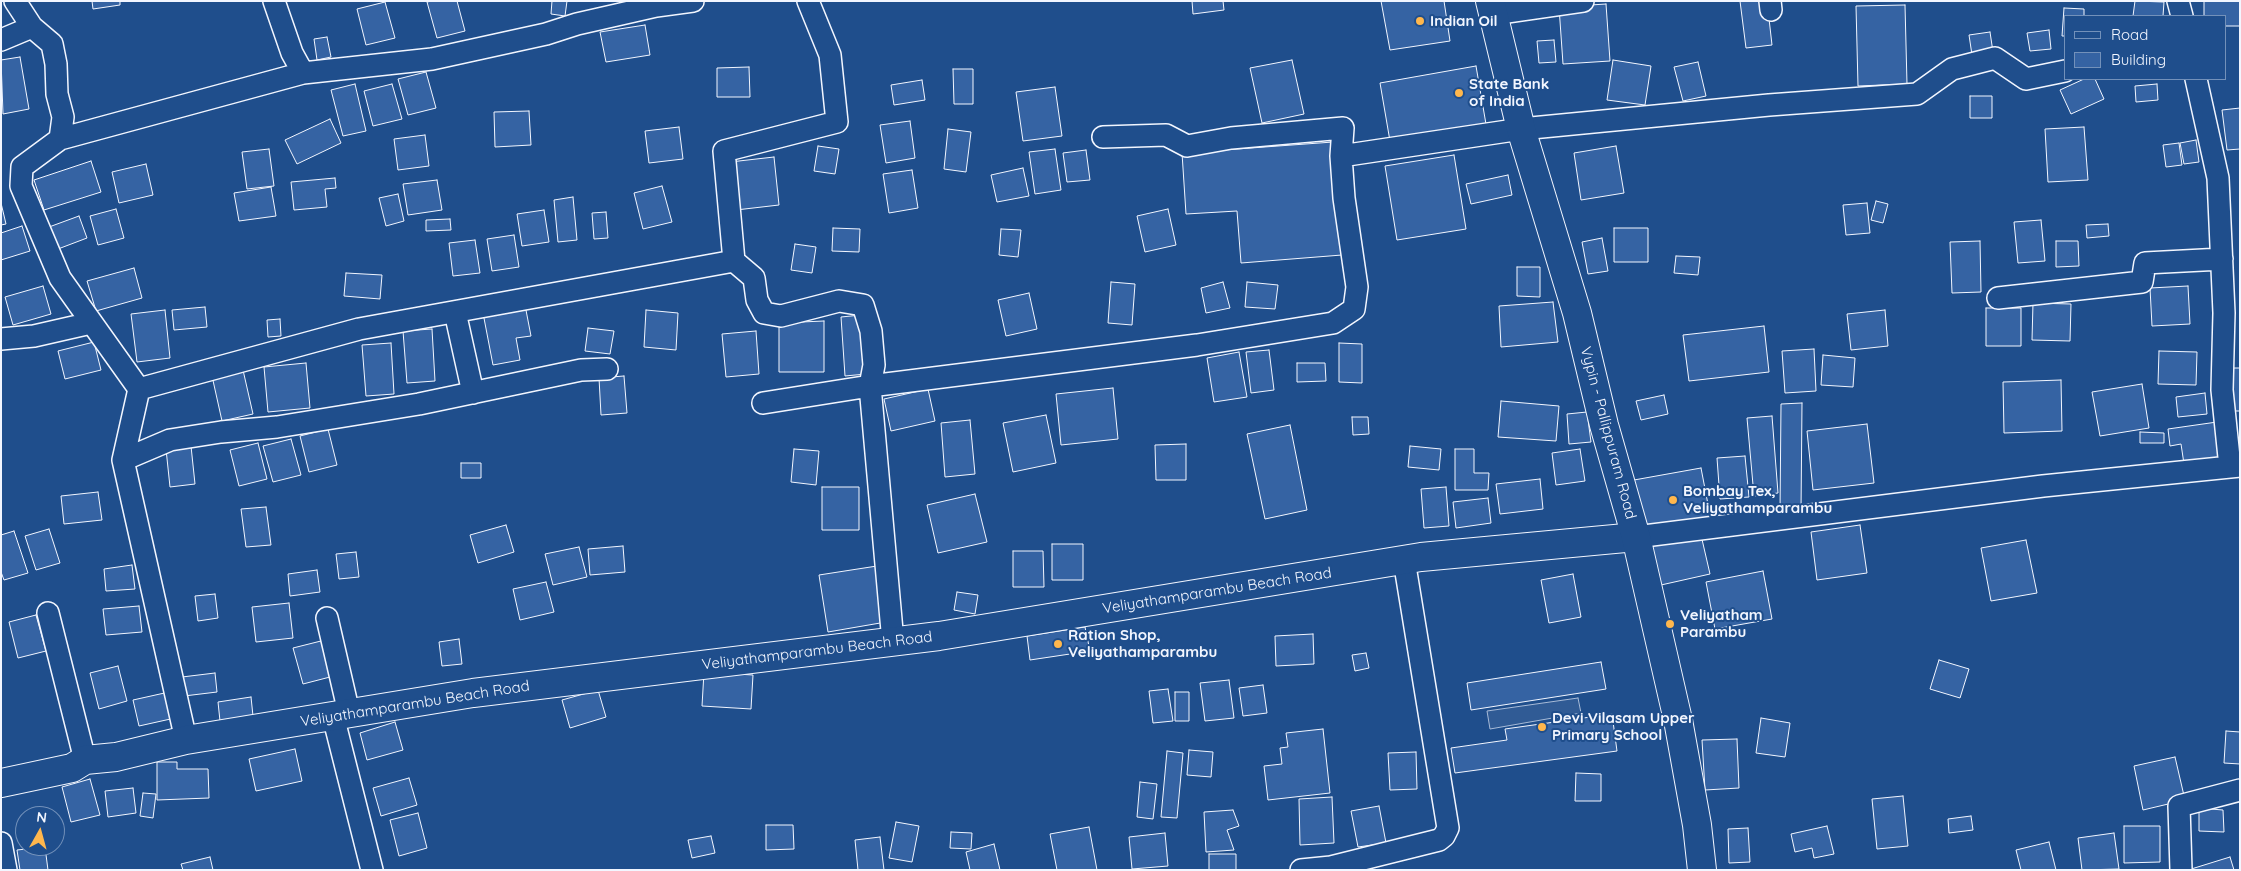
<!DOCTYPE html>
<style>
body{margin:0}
#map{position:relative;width:2241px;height:871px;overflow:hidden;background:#1f4e8c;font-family:Quicksand,sans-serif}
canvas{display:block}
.frame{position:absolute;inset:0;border:2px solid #f2f6ff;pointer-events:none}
.legend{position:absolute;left:2064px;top:15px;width:162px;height:65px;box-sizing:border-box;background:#1f4e8c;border:1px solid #7391ba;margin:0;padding:6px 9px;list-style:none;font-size:15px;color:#f2f6ff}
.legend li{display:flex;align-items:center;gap:10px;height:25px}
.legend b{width:25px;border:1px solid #7391ba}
.north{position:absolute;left:15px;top:806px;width:50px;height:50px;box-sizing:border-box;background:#1f4e8c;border:1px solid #7391ba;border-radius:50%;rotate:7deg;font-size:14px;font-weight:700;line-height:20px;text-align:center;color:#f2f6ff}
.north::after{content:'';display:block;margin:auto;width:18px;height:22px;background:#ffb74d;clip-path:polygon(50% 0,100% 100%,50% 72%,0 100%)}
</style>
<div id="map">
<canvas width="2241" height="871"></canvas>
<div class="frame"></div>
<ul class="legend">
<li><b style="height:6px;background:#1f4e8c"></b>Road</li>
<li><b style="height:14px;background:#3563a3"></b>Building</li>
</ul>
<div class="north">N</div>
</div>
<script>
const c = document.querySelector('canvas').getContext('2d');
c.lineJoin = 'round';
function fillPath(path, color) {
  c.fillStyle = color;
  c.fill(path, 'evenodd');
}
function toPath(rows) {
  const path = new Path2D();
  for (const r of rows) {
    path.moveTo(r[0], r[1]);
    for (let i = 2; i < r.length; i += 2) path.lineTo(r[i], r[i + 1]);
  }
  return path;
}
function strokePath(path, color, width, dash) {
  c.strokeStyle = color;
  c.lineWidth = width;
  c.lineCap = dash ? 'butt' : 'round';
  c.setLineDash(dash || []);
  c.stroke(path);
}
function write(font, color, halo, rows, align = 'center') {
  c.font = font + ' Quicksand,sans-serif';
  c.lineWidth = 4;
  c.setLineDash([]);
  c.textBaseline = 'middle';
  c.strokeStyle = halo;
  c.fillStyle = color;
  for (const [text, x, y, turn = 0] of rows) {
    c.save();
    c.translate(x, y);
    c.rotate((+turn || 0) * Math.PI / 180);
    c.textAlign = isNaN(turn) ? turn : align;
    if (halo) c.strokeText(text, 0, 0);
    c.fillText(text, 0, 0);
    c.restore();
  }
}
const built = toPath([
 [1578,698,1581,713,1490,729,1487,711,1578,698]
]);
const building = toPath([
 [92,1,120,1,120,5,93,9,92,1],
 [432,1,457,1,465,31,437,38,427,2,432,1],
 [552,1,567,1,565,16,551,14,552,1],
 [1192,1,1223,1,1224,10,1193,14,1192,1],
 [1381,1,1444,1,1450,41,1390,50,1381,1],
 [1740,1,1767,1,1772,45,1746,48,1740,1],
 [2135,1,2164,2,2163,16,2133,16,2135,1],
 [2204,1,2240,1,2240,26,2225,26,2225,16,2204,16,2204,1],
 [385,2,395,38,366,45,357,9,385,2],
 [1606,4,1610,61,1563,64,1559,7,1606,4],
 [1905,5,1907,84,1858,86,1856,6,1905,5],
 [2064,8,2084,9,2084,16,2065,16,2065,36,2062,36,2064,8],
 [645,25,650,55,606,62,600,32,645,25],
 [2049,30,2051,49,2030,51,2027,33,2049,30],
 [1990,32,1993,52,1972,55,1969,35,1990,32],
 [327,37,331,57,317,60,314,39,327,37],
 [1554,40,1556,62,1539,63,1537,41,1554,40],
 [20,57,29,109,3,114,1,60,20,57],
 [1292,60,1304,114,1262,123,1250,68,1292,60],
 [1613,60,1651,66,1645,105,1607,100,1613,60],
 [1698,62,1706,96,1683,101,1674,67,1698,62],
 [1476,66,1487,130,1391,147,1380,83,1476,66],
 [749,67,750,97,717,97,717,68,749,67],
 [953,69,973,69,973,104,954,104,953,69],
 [426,72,436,108,408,115,398,79,426,72],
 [2084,79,2095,79,2104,99,2071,114,2060,90,2084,79],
 [922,80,925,100,894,105,891,85,922,80],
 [355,84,366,131,343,136,331,90,355,84],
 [392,84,402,119,373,126,364,91,392,84],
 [2157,84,2158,100,2136,102,2135,86,2157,84],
 [1055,87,1062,136,1023,141,1016,92,1055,87],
 [1970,96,1992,96,1992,118,1970,118,1970,96],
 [2240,108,2240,149,2227,150,2222,110,2240,108],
 [529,111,531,145,495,147,494,112,529,111],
 [330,119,341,143,297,164,285,140,330,119],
 [910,121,915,158,886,163,880,125,910,121],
 [679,127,683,159,649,163,645,131,679,127],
 [2084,127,2088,180,2048,182,2045,129,2084,127],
 [948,129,971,132,966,172,944,169,948,129],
 [425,135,429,166,398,170,394,139,425,135],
 [2196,140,2199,162,2184,164,2180,143,2196,140],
 [1333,142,1342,255,1241,263,1237,211,1186,214,1182,153,1333,142],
 [2179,143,2182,165,2166,167,2163,145,2179,143],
 [818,146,839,149,835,174,814,171,818,146],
 [1616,146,1624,193,1581,200,1574,153,1616,146],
 [269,149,274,186,247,189,242,152,269,149],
 [1055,149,1061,190,1035,194,1029,152,1055,149],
 [1086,150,1090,180,1067,182,1063,153,1086,150],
 [1454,155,1466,229,1397,240,1385,166,1454,155],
 [774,157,779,205,736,210,730,162,774,157],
 [91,161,101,192,44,210,34,180,91,161],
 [146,164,153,195,119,203,112,172,146,164],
 [1023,168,1029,196,997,202,991,175,1023,168],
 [912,170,918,208,889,213,883,174,912,170],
 [1508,175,1512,195,1471,204,1466,184,1508,175],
 [335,178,336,188,325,189,327,207,294,210,291,182,335,178],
 [437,180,442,210,408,215,403,184,437,180],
 [662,186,672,222,643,229,634,193,662,186],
 [271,187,276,216,239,221,234,193,271,187],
 [398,194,404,221,386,226,379,198,398,194],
 [573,197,577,240,558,242,554,200,573,197],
 [1876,201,1888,204,1883,223,1871,220,1876,201],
 [1,203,6,224,1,225,1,203],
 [1867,203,1870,233,1846,235,1843,205,1867,203],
 [116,209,124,238,98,245,90,216,116,209],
 [1168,209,1176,245,1145,252,1137,216,1168,209],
 [544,210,549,242,522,246,517,214,544,210],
 [606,212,608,238,594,239,592,213,606,212],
 [79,216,87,238,58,249,49,227,79,216],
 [450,219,451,230,426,231,426,220,450,219],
 [2041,220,2045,261,2018,263,2014,222,2041,220],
 [2108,224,2109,236,2087,238,2086,225,2108,224],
 [22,226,30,251,1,260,1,233,22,226],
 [833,228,860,229,859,252,832,251,833,228],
 [1614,228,1648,228,1648,262,1614,262,1614,228],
 [1001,229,1021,230,1018,257,999,255,1001,229],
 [514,235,519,267,492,271,487,239,514,235],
 [1602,238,1608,271,1588,274,1582,242,1602,238],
 [475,240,480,273,453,276,449,243,475,240],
 [1980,241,1981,292,1952,293,1950,242,1980,241],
 [2056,241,2078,241,2079,266,2056,267,2056,241],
 [795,244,816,247,812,273,791,270,795,244],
 [1676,256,1700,257,1698,275,1674,273,1676,256],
 [1517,267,1540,267,1540,297,1517,296,1517,267],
 [134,268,142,298,96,311,87,281,134,268],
 [346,273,382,275,380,299,344,296,346,273],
 [1111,282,1135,284,1132,325,1108,323,1111,282],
 [1223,282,1230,308,1206,313,1201,288,1223,282],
 [1247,282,1278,285,1275,309,1245,307,1247,282],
 [43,286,51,314,13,325,5,297,43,286],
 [2188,286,2190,324,2152,326,2150,288,2188,286],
 [1029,293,1037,329,1006,336,998,300,1029,293],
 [1553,302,1558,342,1501,347,1499,306,1553,302],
 [2033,303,2071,304,2070,341,2032,340,2033,303],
 [525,305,531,336,516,338,520,360,493,365,483,313,525,305],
 [205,307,207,327,174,330,172,310,205,307],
 [1986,308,2021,308,2021,346,1986,346,1986,308],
 [165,310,170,358,137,362,131,314,165,310],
 [646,310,678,313,676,350,644,347,646,310],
 [1885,310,1888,346,1851,350,1847,314,1885,310],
 [861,315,866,374,845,376,841,317,861,315],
 [280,319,281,336,268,337,267,320,280,319],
 [824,321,824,372,779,372,779,323,824,321],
 [1764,326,1769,372,1689,381,1683,335,1764,326],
 [588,328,614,331,610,354,585,351,588,328],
 [432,329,435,381,407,383,403,331,432,329],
 [756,331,759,374,726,377,722,334,756,331],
 [94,342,101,370,65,379,58,351,94,342],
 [391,343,394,394,366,396,362,345,391,343],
 [1339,343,1362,344,1362,383,1339,382,1339,343],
 [1814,349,1816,391,1785,393,1782,351,1814,349],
 [1269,350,1274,390,1251,393,1246,352,1269,350],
 [2159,351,2197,352,2196,385,2158,384,2159,351],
 [1239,352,1247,397,1214,402,1207,358,1239,352],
 [1823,355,1855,358,1853,387,1821,385,1823,355],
 [306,363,310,408,268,412,264,367,306,363],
 [1297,363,1325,363,1326,381,1297,382,1297,363],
 [2228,368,2240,368,2240,411,2229,411,2228,368],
 [243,370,253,414,222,421,212,376,243,370],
 [624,376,627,413,601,415,599,378,624,376],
 [2061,380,2062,431,2004,433,2003,382,2061,380],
 [2142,384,2149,428,2100,436,2092,392,2142,384],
 [1113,388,1118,439,1061,445,1056,394,1113,388],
 [928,389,935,421,891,431,884,399,928,389],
 [2205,393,2207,414,2178,417,2176,397,2205,393],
 [1664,395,1668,414,1641,420,1636,401,1664,395],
 [1501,401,1559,406,1556,441,1498,437,1501,401],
 [1802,403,1801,512,1780,512,1781,404,1802,403],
 [1587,412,1591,442,1569,444,1567,414,1587,412],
 [1046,415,1056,463,1013,472,1003,423,1046,415],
 [1772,416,1778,493,1754,496,1747,418,1772,416],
 [1352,417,1368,417,1369,434,1353,435,1352,417],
 [970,420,975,474,945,477,941,423,970,420],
 [2217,422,2223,458,2184,464,2181,444,2170,446,2168,429,2217,422],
 [1867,424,1874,483,1813,490,1807,431,1867,424],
 [1290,425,1307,510,1265,519,1247,434,1290,425],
 [328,429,337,465,309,472,300,436,328,429],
 [2140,432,2164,433,2164,443,2140,443,2140,432],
 [291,439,301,475,273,482,263,446,291,439],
 [258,443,267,479,239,486,230,450,258,443],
 [1186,444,1186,480,1156,480,1155,445,1186,444],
 [191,446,195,484,170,487,166,449,191,446],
 [1410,446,1441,449,1439,470,1408,467,1410,446],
 [794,449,819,451,816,485,791,482,794,449],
 [1455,449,1474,449,1474,473,1489,473,1488,490,1455,490,1455,449],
 [1580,449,1585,481,1556,485,1552,453,1580,449],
 [1745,456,1749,497,1720,499,1717,458,1745,456],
 [461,463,481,463,481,478,461,478,461,463],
 [1701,468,1711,520,1644,529,1634,480,1701,468],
 [1540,479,1543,509,1500,514,1496,484,1540,479],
 [822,487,859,487,859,530,822,530,822,487],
 [1446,487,1449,526,1424,528,1421,489,1446,487],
 [98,492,102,520,64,524,61,496,98,492],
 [975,494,987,542,938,553,927,505,975,494],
 [1488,498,1491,523,1456,528,1453,502,1488,498],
 [266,507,271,545,246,547,241,509,266,507],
 [506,525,514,552,478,563,470,535,506,525],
 [1860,525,1867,573,1817,580,1811,532,1860,525],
 [49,529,60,563,36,570,25,536,49,529],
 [14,531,28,573,4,580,1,572,1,535,14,531],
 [1701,535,1710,574,1661,585,1651,546,1701,535],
 [2026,540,2037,593,1991,601,1981,548,2026,540],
 [1052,544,1083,544,1083,580,1052,580,1052,544],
 [623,546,625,572,590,575,588,549,623,546],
 [579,547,587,577,553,585,545,554,579,547],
 [1013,551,1043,551,1044,587,1013,587,1013,551],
 [356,552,359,577,339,579,336,554,356,552],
 [132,565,135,589,106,591,104,569,132,565],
 [877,566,886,622,828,632,819,575,877,566],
 [317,570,320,592,290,596,288,574,317,570],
 [1763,571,1772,619,1715,629,1706,582,1763,571],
 [1573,574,1581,617,1549,623,1541,580,1573,574],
 [546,582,554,612,520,620,513,589,546,582],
 [957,592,978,595,975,614,954,610,957,592],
 [215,594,218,618,198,621,195,596,215,594],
 [289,603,293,638,256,642,252,607,289,603],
 [139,606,142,632,106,635,103,609,139,606],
 [36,615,46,651,18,658,9,622,36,615],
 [1085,627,1090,651,1030,660,1027,636,1085,627],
 [1313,634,1314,664,1276,666,1275,636,1313,634],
 [459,639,462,664,442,666,439,642,459,639],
 [321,641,330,677,303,684,293,648,321,641],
 [1366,653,1369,668,1355,671,1352,655,1366,653],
 [1939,660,1969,669,1960,698,1930,689,1939,660],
 [1601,662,1606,689,1471,710,1467,683,1601,662],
 [118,666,127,701,99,709,90,673,118,666],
 [704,672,753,675,751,709,702,706,704,672],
 [215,673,217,692,184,696,182,677,215,673],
 [1229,680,1234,718,1205,721,1200,683,1229,680],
 [1263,685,1267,713,1243,716,1239,688,1263,685],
 [1168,689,1173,721,1153,723,1149,691,1168,689],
 [598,690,606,717,570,728,562,700,598,690],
 [169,692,175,718,139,726,133,700,169,692],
 [1175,692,1189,692,1189,721,1175,721,1175,692],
 [251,697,253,716,220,721,218,702,251,697],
 [1612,714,1617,751,1455,773,1451,748,1507,740,1505,729,1612,714],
 [1761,718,1790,723,1785,757,1756,753,1761,718],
 [395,722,403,750,367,760,360,733,395,722],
 [1323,729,1330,793,1268,800,1264,766,1282,764,1280,748,1288,747,1286,733,1323,729],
 [2226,731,2240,732,2240,764,2224,763,2226,731],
 [1737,739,1739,788,1705,790,1702,740,1737,739],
 [295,749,302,781,256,791,249,759,295,749],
 [1189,750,1213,752,1211,777,1187,775,1189,750],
 [1167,751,1183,753,1177,818,1161,817,1167,751],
 [1416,752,1417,789,1390,790,1388,753,1416,752],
 [2175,757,2185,800,2143,810,2134,766,2175,757],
 [157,762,177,762,177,769,208,769,209,798,157,800,157,762],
 [1576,773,1601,774,1601,801,1575,801,1576,773],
 [409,778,417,805,381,816,373,788,409,778],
 [90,779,100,815,71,822,62,787,90,779],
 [1140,782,1157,784,1153,819,1137,817,1140,782],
 [133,788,136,813,108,817,105,791,133,788],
 [143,793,156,794,153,818,140,816,143,793],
 [1903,796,1908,846,1877,849,1872,799,1903,796],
 [1332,797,1334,843,1300,845,1299,799,1332,797],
 [1379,806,1386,843,1358,847,1351,811,1379,806],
 [2199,808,2223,810,2224,832,2199,831,2199,808],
 [1233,810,1239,826,1227,830,1234,850,1206,852,1204,812,1233,810],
 [418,813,427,848,399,856,390,820,418,813],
 [1971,816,1973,830,1949,833,1948,819,1971,816],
 [896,822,919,826,912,862,889,858,896,822],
 [766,825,793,825,794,849,766,850,766,825],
 [1827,826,1834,854,1814,858,1812,848,1795,852,1791,834,1827,826],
 [2124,826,2160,826,2160,862,2124,863,2124,826],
 [1089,827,1097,870,1057,870,1050,834,1089,827],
 [1748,828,1750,862,1729,863,1728,829,1748,828],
 [951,832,972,833,971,849,950,848,951,832],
 [1165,833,1168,866,1132,869,1129,837,1165,833],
 [2114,833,2119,869,2082,870,2078,838,2114,833],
 [711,836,715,853,692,858,688,840,711,836],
 [880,837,884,870,858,870,855,840,880,837],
 [2049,842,2056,870,2021,870,2016,850,2049,842],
 [994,844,1000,870,970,870,966,852,994,844],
 [45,847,48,870,20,870,17,850,45,847],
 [1209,854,1236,854,1236,870,1209,870,1209,854],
 [210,857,213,870,183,870,181,864,210,857],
 [2230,857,2234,870,2188,870,2230,857]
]);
const street = toPath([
 [15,1,32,27,52,44,56,64,57,94,63,117,60,139,22,167,21,186,60,278,139,389,123,460,186,740],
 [274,1,292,53,303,73],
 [808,1,830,55,837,122,724,151,734,261,754,278,757,300,764,313,781,316,839,301,863,305,871,331,874,365,870,386,893,642],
 [1770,1,1771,10],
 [2178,1,2182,16],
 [1493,14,1583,1],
 [1,40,32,27],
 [2196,79,2218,178,2224,313,2222,390,2230,467],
 [1103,137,1166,135,1187,146,1231,138,1343,128,1341,156,1521,129,1769,105,1917,94,1952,69,1995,58,2026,79,2065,71],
 [60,139,303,73,432,59,546,34,577,24,656,6,693,1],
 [1998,298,2142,282,2145,263,2222,259],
 [455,312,473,393],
 [1,339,34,336,91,323],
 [139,389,359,329,734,261],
 [763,403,870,386,1197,345,1333,323,1354,309,1357,287,1344,198,1341,156],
 [123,460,170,440,221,432,277,427,419,404,581,370,607,369],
 [1636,537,2043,486,2240,466],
 [48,613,85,760],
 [327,618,349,713],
 [333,716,372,870],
 [1,843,6,870],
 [1301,870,1331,867,1439,840,1444,836,1448,828,1404,560],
 [2181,870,2179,806,2240,790]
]);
const secondary = toPath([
 [1,783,72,768,85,760,116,757,186,740,473,693,939,636,1421,557,1636,537]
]);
const primary = toPath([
 [1490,1,1521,129,1577,313,1604,425,1636,537,1678,720,1697,825,1702,870]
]);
const markers = [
 [1420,21,5,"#ffb74d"],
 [1459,93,5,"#ffb74d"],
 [1673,500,5,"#ffb74d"],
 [1670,624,5,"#ffb74d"],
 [1058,644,5,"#ffb74d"],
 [1542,727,5,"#ffb74d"]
];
const poiNames = [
 ["Indian Oil",1430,21],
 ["State Bank",1469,84],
 ["of India",1469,101],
 ["Bombay Tex,",1683,491],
 ["Veliyathamparambu",1683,508],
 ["Veliyatham",1680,615],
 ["Parambu",1680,632],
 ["Ration Shop,",1068,635],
 ["Veliyathamparambu",1068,652],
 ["Devi Vilasam Upper",1552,718],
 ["Primary School",1552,735]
];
const streetNames = [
 ["Vypin - Pallippuram Road",1608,433,75],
 ["Veliyathamparambu Beach Road",1217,591,-9],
 ["Veliyathamparambu Beach Road",817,651,-7],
 ["Veliyathamparambu Beach Road",415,704,-9]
];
fillPath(built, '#305b95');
strokePath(built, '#a8bbd7', 1);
fillPath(building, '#3563a3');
strokePath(building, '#f2f6ff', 1);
strokePath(street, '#f2f6ff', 24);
strokePath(secondary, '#f2f6ff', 30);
strokePath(primary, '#f2f6ff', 30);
strokePath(street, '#1f4e8c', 21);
strokePath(secondary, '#1f4e8c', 28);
strokePath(primary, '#1f4e8c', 28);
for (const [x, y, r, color] of markers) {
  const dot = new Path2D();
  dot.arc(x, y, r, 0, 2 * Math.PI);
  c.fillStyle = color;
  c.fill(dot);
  strokePath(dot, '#1f4e8c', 2);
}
write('bold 15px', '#f2f6ff', '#1f4e8c', poiNames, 'left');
write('15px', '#f2f6ff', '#1f4e8c', streetNames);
</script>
